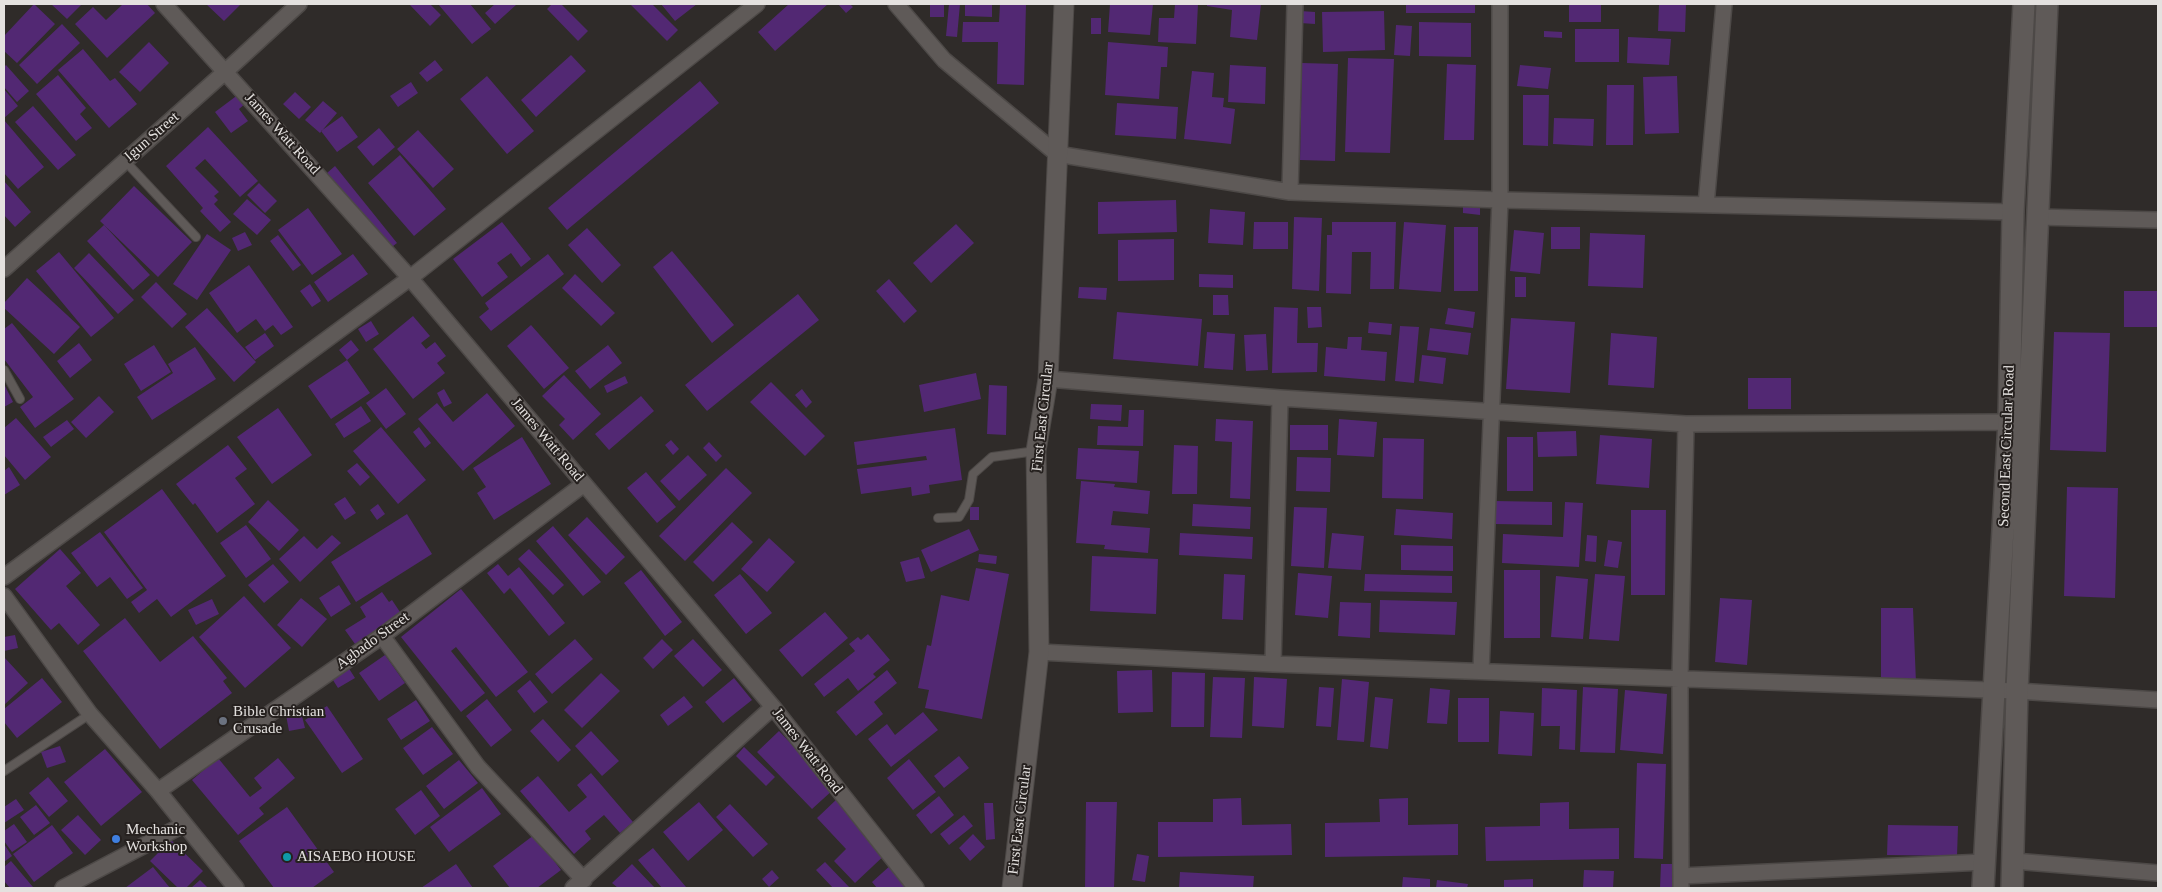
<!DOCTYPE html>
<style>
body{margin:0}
#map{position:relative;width:2162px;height:892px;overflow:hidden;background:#2f2b29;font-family:"Times New Roman",serif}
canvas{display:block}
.frame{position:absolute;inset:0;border:5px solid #e4e1df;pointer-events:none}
</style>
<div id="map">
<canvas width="2162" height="892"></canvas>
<div class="frame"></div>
</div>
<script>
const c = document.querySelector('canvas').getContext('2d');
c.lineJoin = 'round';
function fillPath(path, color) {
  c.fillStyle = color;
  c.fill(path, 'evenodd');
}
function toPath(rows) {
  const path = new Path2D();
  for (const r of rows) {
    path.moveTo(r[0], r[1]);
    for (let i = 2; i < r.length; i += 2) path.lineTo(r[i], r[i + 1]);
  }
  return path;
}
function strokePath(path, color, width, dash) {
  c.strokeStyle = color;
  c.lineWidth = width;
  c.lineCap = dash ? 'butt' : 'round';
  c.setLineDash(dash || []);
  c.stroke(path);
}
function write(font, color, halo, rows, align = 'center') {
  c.font = font + ' "Times New Roman",serif';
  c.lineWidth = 4;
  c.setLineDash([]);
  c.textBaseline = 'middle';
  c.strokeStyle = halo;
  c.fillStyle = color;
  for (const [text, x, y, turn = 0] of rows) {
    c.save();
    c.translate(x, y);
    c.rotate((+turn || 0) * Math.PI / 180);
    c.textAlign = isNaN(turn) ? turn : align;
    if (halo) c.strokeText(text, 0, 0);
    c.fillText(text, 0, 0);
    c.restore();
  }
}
const building = toPath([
 [34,4,55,24,17,63,4,51,4,36],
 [51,4,82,4,67,19],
 [123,4,147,4,155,13,107,58,75,24,93,7,106,20],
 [206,4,241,4,224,21],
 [430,4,441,15,430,26,410,5],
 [438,4,470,4,491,29,472,44],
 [495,4,515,4,516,5,495,24,485,13],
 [552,4,561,4,588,31,578,41,547,9],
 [630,4,652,4,678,30,667,41],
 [661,4,697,4,675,21],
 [789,4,828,4,775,51,758,32],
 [838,4,850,4,853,7,846,13],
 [930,4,944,4,944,17,930,17],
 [949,4,960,4,957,37,946,36],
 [965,4,992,4,992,17,965,16],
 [1000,4,1026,4,1024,85,997,84,998,42,962,42,963,22,999,22],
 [1110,4,1153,4,1150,35,1108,32],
 [1175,4,1198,4,1196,44,1158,42,1159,18,1174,18],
 [1207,4,1261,4,1257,40,1230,37,1232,10,1207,6],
 [1406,4,1475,4,1475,13,1406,13],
 [1569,4,1601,4,1601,22,1569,22],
 [1659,4,1686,4,1685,32,1658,31],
 [1300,11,1315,12,1315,24,1300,23],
 [1384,11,1385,50,1323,52,1322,12],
 [1091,18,1101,18,1101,34,1091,34],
 [1419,22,1471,23,1471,57,1419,56],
 [62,24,80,43,37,84,19,65],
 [1396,25,1412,26,1410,56,1394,55],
 [1575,29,1619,29,1619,62,1575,62],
 [1544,31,1562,32,1562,38,1544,37],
 [1628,37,1671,39,1669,65,1627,63],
 [149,42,169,63,140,92,119,72],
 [1108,42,1168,47,1167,67,1161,67,1159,99,1105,95],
 [83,49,110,81,115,78,137,104,109,128,58,70],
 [571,55,586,71,536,117,521,100],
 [1348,58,1394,59,1390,153,1345,152],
 [435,60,443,70,427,82,419,73],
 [1302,63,1338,64,1335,161,1300,160],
 [1447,64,1476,65,1474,140,1444,140],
 [6,65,29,91,17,102,4,87,4,67],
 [1230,65,1266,67,1265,104,1228,102],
 [1520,65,1551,68,1548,89,1517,86],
 [1192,71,1214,73,1212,97,1224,98,1223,107,1235,109,1231,144,1184,139],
 [58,75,86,108,80,114,92,128,76,141,36,94],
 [487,76,534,131,507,154,460,99],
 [1677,76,1679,133,1645,134,1643,77],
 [700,81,719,103,567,230,548,208],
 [411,82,418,93,398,107,390,96],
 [1607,85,1634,85,1633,145,1606,145],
 [4,89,18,106,4,118],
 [295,92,311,107,299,119,283,104],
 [239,94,246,103,239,109,248,121,231,133,215,112],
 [1523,95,1549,95,1548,146,1523,145],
 [323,101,337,113,320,133,305,120],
 [1117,103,1178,107,1176,139,1115,135],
 [33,106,76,155,58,170,15,122],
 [342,116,358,137,337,152,321,131],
 [1554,118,1594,119,1593,146,1553,144],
 [4,120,44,167,18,189,4,173],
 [208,127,258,181,240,197,205,159,195,168,219,192,214,196,218,200,214,204,231,222,220,232,200,211,203,208,166,166],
 [379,128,395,147,373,166,357,147],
 [418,130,454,169,433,188,397,149],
 [400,155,446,209,414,236,368,183],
 [335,166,397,243,388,250,327,173],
 [4,181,31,212,15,227,4,215],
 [259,183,277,201,265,213,247,195],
 [134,186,192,242,158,277,100,221],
 [247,199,271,220,257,235,233,214],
 [1176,200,1177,232,1098,234,1098,202],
 [1463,202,1480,204,1480,215,1463,213],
 [308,208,342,254,312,275,278,230],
 [1210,209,1245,212,1243,245,1208,243],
 [1294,217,1322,218,1319,291,1292,289],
 [502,222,531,259,521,267,511,253,497,263,508,277,482,297,453,259],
 [1254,222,1288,222,1288,249,1253,249],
 [1332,222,1396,222,1394,289,1370,289,1371,252,1352,252,1351,294,1326,293,1327,235,1332,235],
 [1404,222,1446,225,1441,292,1399,289],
 [956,224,974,243,931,283,913,263],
 [104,225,150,275,133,290,87,241],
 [1454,227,1478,227,1478,291,1454,291],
 [1551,227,1580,227,1580,249,1551,249],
 [587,228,621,265,602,283,568,245],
 [1514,230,1544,233,1540,274,1510,271],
 [245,232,252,245,238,251,232,238],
 [1590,233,1645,235,1643,288,1588,286],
 [207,234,231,250,197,300,173,284],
 [278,235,301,265,293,271,270,241],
 [1174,239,1174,280,1118,281,1118,240],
 [672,251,734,325,712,343,653,267],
 [59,252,114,318,91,337,36,271],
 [89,253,134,300,118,314,74,268],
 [353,254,368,274,328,302,314,282],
 [548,254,564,274,491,331,479,317,489,309,485,303],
 [249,265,293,327,281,335,273,325,265,331,256,319,237,333,209,293],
 [575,274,615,313,601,326,562,288],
 [1199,274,1233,275,1233,288,1199,287],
 [1515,277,1526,277,1526,297,1515,297],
 [27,278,80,327,54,354,4,308,4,303],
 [889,279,917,311,904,323,876,291],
 [156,282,187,314,172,328,141,297],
 [310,284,321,301,312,307,300,291],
 [1079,287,1107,288,1106,300,1078,298],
 [2124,291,2158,291,2158,327,2124,327],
 [798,294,819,320,707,411,685,385],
 [1213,295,1228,295,1229,315,1213,315],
 [1274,307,1298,308,1297,343,1318,343,1317,372,1272,373],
 [1307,307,1321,307,1322,327,1308,328],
 [207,308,256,362,234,382,185,327],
 [1448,308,1475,312,1473,328,1445,324],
 [1117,312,1202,319,1198,366,1113,359],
 [413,316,430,336,421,343,426,349,435,342,446,356,437,363,445,373,413,399,373,349],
 [1511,318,1575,322,1570,393,1506,389],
 [371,321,379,334,366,342,358,329],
 [1369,322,1392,324,1391,335,1368,333],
 [12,323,74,399,35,428,20,407,33,397,4,359,4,329],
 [531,325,569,368,544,389,507,346],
 [1400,326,1419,327,1414,383,1395,381],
 [1430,328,1471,333,1468,355,1427,350],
 [1207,332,1235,334,1233,370,1204,368],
 [2054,332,2110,333,2106,452,2050,450],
 [265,333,274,346,255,360,245,347],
 [1611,333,1657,337,1654,388,1608,385],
 [1266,334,1268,370,1246,371,1244,335],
 [1348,337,1362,337,1361,350,1387,352,1385,381,1324,376,1326,347,1347,349],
 [351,340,359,350,347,360,339,350],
 [79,343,92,360,70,378,57,361],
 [154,345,171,372,141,391,124,364],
 [608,345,622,363,590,389,575,371],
 [195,347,216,379,152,420,137,397,173,373,168,364],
 [1422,355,1446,358,1443,384,1419,381],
 [347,360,370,393,331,419,308,386],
 [976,373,981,399,924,412,919,385],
 [564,375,601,414,573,440,559,425,565,419,542,396],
 [625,376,628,383,607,393,604,386],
 [1748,378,1791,378,1791,409,1748,409],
 [771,382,825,436,805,456,750,402],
 [4,384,13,402,4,407],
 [989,385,1007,386,1006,435,987,434],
 [386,388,406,414,386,429,366,403],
 [444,389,452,403,444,407,437,393],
 [802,389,812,402,806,408,795,395],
 [487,393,515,426,463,471,418,419,437,403,453,422],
 [99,396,114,412,86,438,71,422],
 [641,396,654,411,609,450,595,434],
 [1091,404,1122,405,1121,421,1090,419],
 [361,406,371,421,344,438,335,424],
 [278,408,312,455,272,484,237,437],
 [1129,410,1144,410,1143,446,1097,445,1098,426,1128,427],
 [16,418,51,457,25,480,4,455,4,428],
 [1216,419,1253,421,1250,499,1230,498,1232,442,1215,441],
 [1339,419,1377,422,1374,457,1337,455],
 [67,420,74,429,51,447,43,437],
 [1290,425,1328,425,1328,450,1290,450],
 [381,427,426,480,398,504,353,451],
 [419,427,431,443,425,448,413,432],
 [955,428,962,480,929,485,930,493,912,496,911,487,861,494,857,469,927,460,926,456,857,465,854,442],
 [1576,431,1577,456,1538,457,1537,432],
 [1600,435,1652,439,1649,488,1596,484],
 [522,437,551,484,494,520,477,493,486,487,473,468],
 [1507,437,1533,437,1533,491,1507,491],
 [1383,438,1424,439,1423,499,1382,498],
 [671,440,679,449,673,455,665,445],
 [709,442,722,456,716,462,703,448],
 [228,445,247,469,235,478,255,504,217,533,195,503,193,505,176,484],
 [1174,445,1198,446,1197,494,1172,494],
 [1078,448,1139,451,1137,483,1076,479],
 [688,455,707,475,679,501,660,481],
 [1297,457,1331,458,1330,492,1296,491],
 [357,463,370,477,360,486,347,471],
 [9,467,20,485,4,495,4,471],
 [726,468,752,493,685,561,659,536],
 [646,472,676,507,657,523,627,488],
 [1081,481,1115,484,1114,487,1150,491,1148,514,1113,511,1111,525,1150,528,1148,553,1104,549,1105,545,1076,543],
 [2067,487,2118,488,2115,598,2064,596],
 [162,489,226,576,171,617,157,599,139,613,131,602,147,590,104,532],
 [345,497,356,513,345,520,334,504],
 [268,500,299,530,279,551,248,522],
 [1494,501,1552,502,1552,525,1494,524],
 [1565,502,1583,503,1579,567,1502,563,1503,534,1563,537],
 [378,504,385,514,377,520,370,510],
 [1193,504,1251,507,1250,529,1192,526],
 [970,507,979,507,979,520,970,520],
 [1294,507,1327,508,1324,568,1291,566],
 [1396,509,1453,513,1452,539,1394,535],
 [1631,510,1666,510,1665,595,1631,595],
 [407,514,432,554,356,602,331,562],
 [587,517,625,557,606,575,568,535],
 [732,522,753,542,713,582,693,562],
 [246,525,271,559,246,578,220,543],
 [553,526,601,582,583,596,536,541],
 [969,529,979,550,931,572,921,550],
 [100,532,143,588,127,599,110,577,97,587,71,553],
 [1180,533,1253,537,1252,559,1179,555],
 [1332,533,1364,536,1361,570,1328,568],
 [332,535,341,543,300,582,279,559,304,536,317,549],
 [1587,535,1597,536,1596,562,1585,561],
 [769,538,795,562,767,592,741,569],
 [1608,540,1622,542,1618,568,1604,566],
 [1401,545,1453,546,1453,571,1401,570],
 [60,549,81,573,66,586,100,625,78,645,59,623,51,630,15,589],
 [529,549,564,585,553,595,518,559],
 [979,554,997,556,996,564,978,562],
 [1092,556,1158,559,1156,614,1090,611],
 [919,557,925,578,906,582,900,562],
 [273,564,289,582,264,603,248,585],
 [498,564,508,576,519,567,565,623,549,636,510,588,504,594,487,573],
 [976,568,1009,574,982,719,925,708,929,690,918,688,927,645,931,646,941,595,969,601],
 [641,570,682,622,665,636,624,583],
 [1504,570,1540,570,1540,638,1504,638],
 [1298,573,1332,576,1328,618,1295,615],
 [740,574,772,613,746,634,714,595],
 [1224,574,1245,575,1243,620,1222,619],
 [1365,574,1452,576,1452,593,1364,591],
 [1595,574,1625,576,1619,641,1589,639],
 [1556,576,1588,579,1583,639,1551,637],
 [339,585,351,604,331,617,319,598],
 [461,589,528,672,496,697,456,647,451,651,485,693,461,712,401,637],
 [382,592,389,602,392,600,402,615,355,644,345,630,366,617,360,607],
 [244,596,291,648,245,688,199,637],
 [301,598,327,619,302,647,277,625],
 [1720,598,1752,600,1747,665,1715,662],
 [212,599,219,614,196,625,188,610],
 [1380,600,1457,602,1455,635,1379,632],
 [1340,602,1371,603,1370,638,1338,636],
 [1881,608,1913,608,1916,683,1881,680],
 [825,612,848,638,802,677,779,650],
 [125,618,160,662,193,636,227,678,223,681,232,693,160,749,83,651],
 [868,634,890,660,873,674,876,677,858,691,848,678,824,697,814,684,855,651,849,644,858,637,861,640],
 [15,635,18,648,4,651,4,637],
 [575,639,593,659,552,694,535,674],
 [662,639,673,650,653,669,643,658],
 [693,639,722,670,703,687,674,656],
 [385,655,405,683,379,701,359,673],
 [4,657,28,683,4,705],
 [348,667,355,678,338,688,331,677],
 [887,670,897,683,874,702,883,714,856,736,836,712],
 [1152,670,1153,712,1118,713,1117,671],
 [1172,672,1205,673,1204,727,1171,727],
 [601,673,620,691,582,728,564,710],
 [1213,677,1245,678,1242,738,1210,737],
 [1254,677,1287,679,1284,728,1252,726],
 [42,678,62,702,17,738,4,722,4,709],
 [734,678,752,700,723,723,705,702],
 [1342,679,1369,682,1364,742,1337,740],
 [530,680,548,702,534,713,517,691],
 [1319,687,1334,688,1331,727,1316,726],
 [1583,687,1618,689,1615,753,1580,752],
 [1430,688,1450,690,1447,724,1427,723],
 [1542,688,1577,690,1575,750,1559,749,1560,726,1541,726],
 [1625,690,1667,694,1663,754,1620,750],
 [684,696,693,707,668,726,660,715],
 [1375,697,1393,699,1388,749,1370,747],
 [1458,698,1489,698,1489,742,1458,742],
 [487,699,512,730,491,747,466,716],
 [416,700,430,721,401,740,387,719],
 [327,706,363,759,342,773,305,720],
 [1500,711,1534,713,1532,756,1498,754],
 [301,712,305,728,289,731,286,715],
 [923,712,938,730,891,767,868,739,887,724,895,735],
 [543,719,571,750,558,762,530,731],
 [432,727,453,754,423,775,403,748],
 [591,731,619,761,602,776,575,746],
 [779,731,834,789,812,809,757,752],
 [60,746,66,762,47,768,41,752],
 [744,747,775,777,766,786,736,756],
 [105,749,142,792,101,826,64,782],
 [959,756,969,768,944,788,934,776],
 [218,758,250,797,262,788,254,778,278,758,295,778,259,808,264,814,238,835,192,780],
 [909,759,936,792,913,810,887,778],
 [459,760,478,783,444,809,426,786],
 [1637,763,1666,764,1663,859,1634,858],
 [591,773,633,822,620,833,604,815,585,831,591,839,574,854,520,791,538,776,569,812,587,797,577,785],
 [48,777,68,801,49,817,29,793],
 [482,788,501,814,449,852,430,827],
 [421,790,440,816,415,835,395,809],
 [939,796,954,815,931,834,916,815],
 [838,798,889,851,855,883,834,861,846,849,817,818],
 [1241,798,1242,825,1291,824,1292,855,1158,857,1158,822,1213,822,1213,799],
 [1408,798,1408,825,1458,824,1458,855,1325,857,1325,823,1380,822,1379,799],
 [16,799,24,810,4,823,4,807],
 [699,802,723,830,688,861,663,832],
 [1086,802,1117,802,1114,888,1085,888],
 [1569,802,1569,829,1619,828,1619,859,1486,861,1485,827,1540,826,1540,803],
 [984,803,993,803,995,839,986,840],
 [730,804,768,844,753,857,716,817],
 [36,805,50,823,34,835,20,817],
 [287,807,334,872,312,888,274,888,239,841],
 [78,815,101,840,85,855,61,830],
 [964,815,973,826,949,845,940,834],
 [14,824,27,842,12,852,4,841,4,831],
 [52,825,73,853,34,882,13,854],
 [1888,825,1958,826,1957,856,1887,855],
 [973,834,985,847,970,861,959,848],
 [534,835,561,870,537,888,510,888,493,866],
 [171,840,203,871,186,888,178,888,150,861],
 [4,844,12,856,4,862],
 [653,848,686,887,685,888,662,888,638,860],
 [1137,854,1149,856,1145,882,1132,880],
 [11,861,33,887,31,888,10,888,4,881,4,867],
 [825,862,850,888,833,888,816,870],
 [456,864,473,888,421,888],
 [632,864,655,888,618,888,612,883],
 [892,864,914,888,877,888,872,882],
 [1661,864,1682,864,1682,888,1660,888],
 [153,867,170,888,125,888],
 [772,870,779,878,769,887,762,879],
 [1584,870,1614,871,1613,888,1583,888],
 [1180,872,1254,876,1253,888,1179,888],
 [1403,877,1430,879,1430,888,1402,888],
 [1533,879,1533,888,1504,888,1504,880],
 [200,880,208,888,191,888],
 [1437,880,1468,884,1467,888,1436,888]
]);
const service = toPath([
 [125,161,196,237],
 [4,370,20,399],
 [938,518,959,517,969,500,973,474,992,457,1036,451],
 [4,771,90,714]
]);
const minor = toPath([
 [164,4,410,278,773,707,916,888],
 [896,4,944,60,1057,154,1290,192,1500,200,2013,212],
 [1290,192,1295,4],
 [1706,205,1724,4],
 [2037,217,2158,220],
 [4,269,226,71,299,4],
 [1048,379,1280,398,1686,424,2009,422,2015,427],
 [4,577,410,278,757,4],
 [4,596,90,714,158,791,236,888],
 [382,636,478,767,584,880],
 [1039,652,1273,664,2017,691,2158,700],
 [1273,664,1280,398],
 [1481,671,1500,200,1500,4],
 [158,791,382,636,584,484],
 [2014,861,2158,873],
 [1681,876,1984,862],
 [63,888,183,825],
 [573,888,773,707],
 [1681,888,1680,679,1686,424]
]);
const tertiary = toPath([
 [1012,888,1039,652,1036,451,1048,379,1064,4]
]);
const secondary = toPath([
 [1983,888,2009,422,2013,212,2024,4],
 [2012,888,2017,691,2047,4]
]);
const markers = [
 [223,721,5,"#6b7280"],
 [116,839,5,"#3f7fe0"],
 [287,857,5,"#0f9aa8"]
];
const streetNames = [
 ["James Watt Road",282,134,48],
 ["Igun Street",152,137,-41],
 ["First East Circular",1043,417,-84],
 ["James Watt Road",547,440,50],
 ["Second East Circular Road",2007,446,-88],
 ["Agbado Street",373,641,-36],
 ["James Watt Road",807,751,52],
 ["First East Circular",1020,820,-83]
];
const poiNames = [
 ["Bible Christian",233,712],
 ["Crusade",233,729],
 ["Mechanic",126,830],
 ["Workshop",126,847],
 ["AISAEBO HOUSE",297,857]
];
fillPath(building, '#522873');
strokePath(service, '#4d4947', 10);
strokePath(minor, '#4d4947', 18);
strokePath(tertiary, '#4d4947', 21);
strokePath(secondary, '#4d4947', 24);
strokePath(service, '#5f5a58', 8);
strokePath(minor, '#5f5a58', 15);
strokePath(tertiary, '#5f5a58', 19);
strokePath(secondary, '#5f5a58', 21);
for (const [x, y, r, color] of markers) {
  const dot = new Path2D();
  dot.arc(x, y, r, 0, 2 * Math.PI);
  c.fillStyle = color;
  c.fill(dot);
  strokePath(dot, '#26211f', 2);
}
write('15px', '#e4e1df', '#26211f', streetNames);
write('15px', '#e4e1df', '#26211f', poiNames, 'left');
</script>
